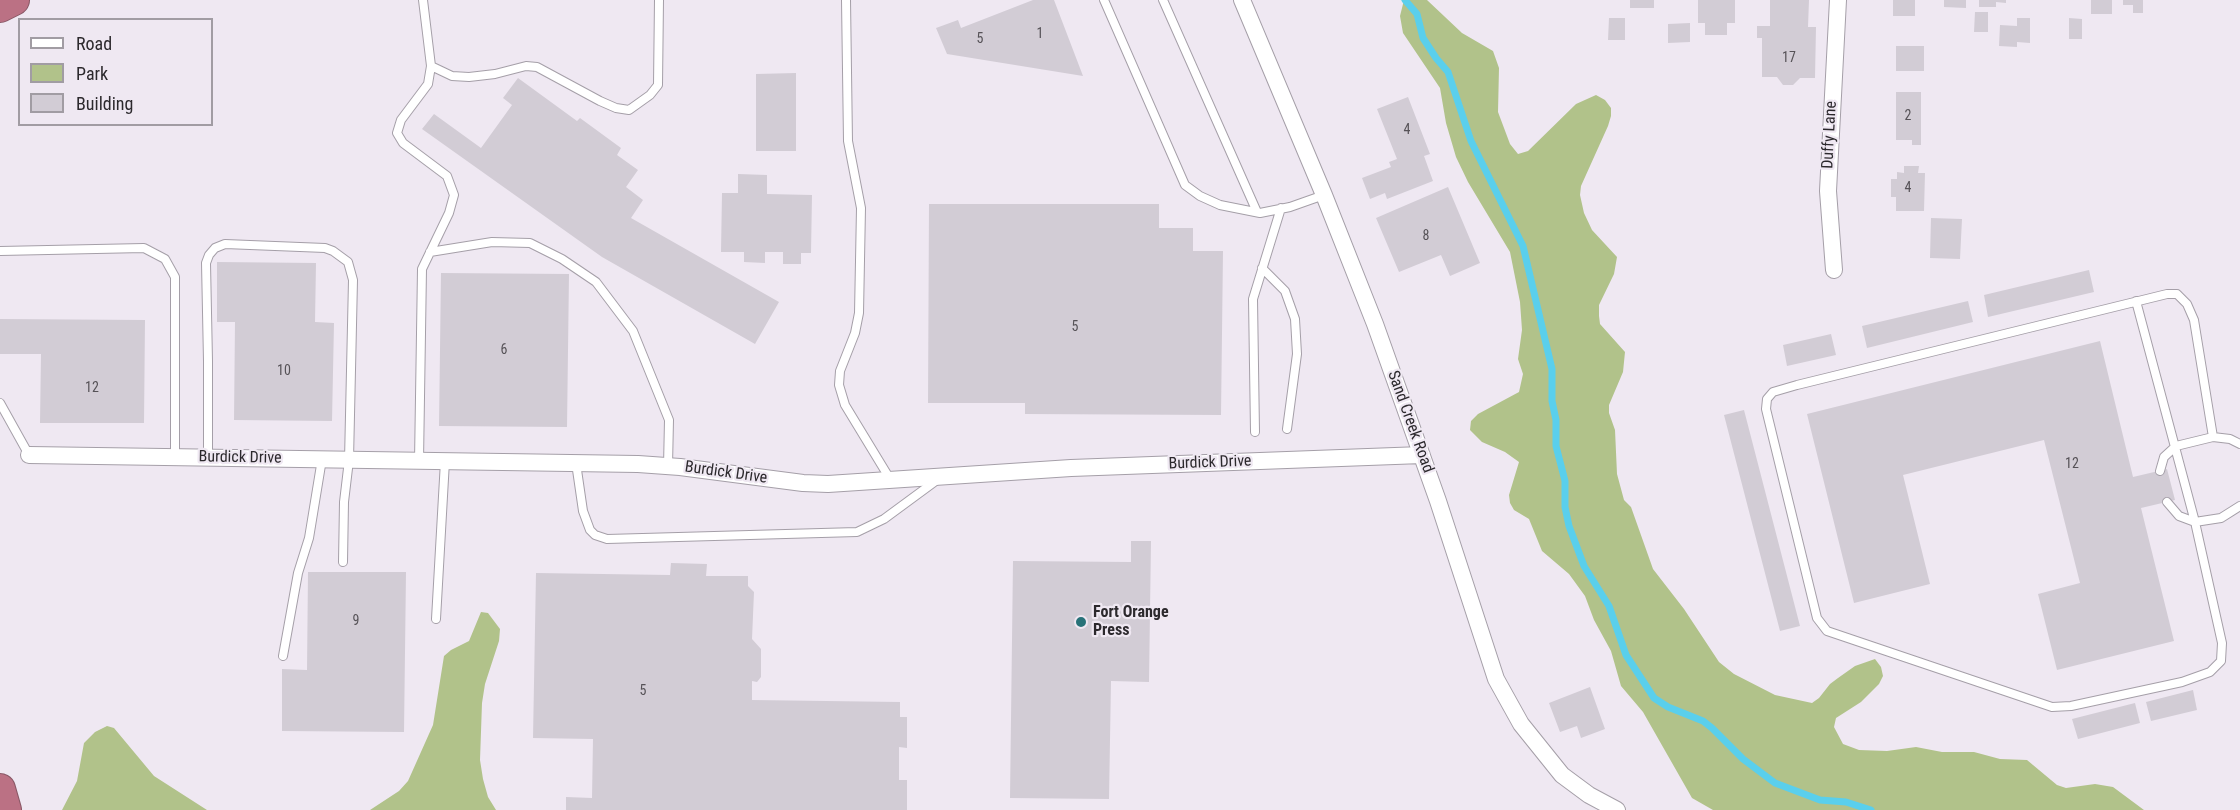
<!DOCTYPE html>
<style>
body{margin:0}
#map{position:relative;width:2240px;height:810px;overflow:hidden;background:#efe8f2;font-family:"Roboto Condensed",sans-serif}
canvas{display:block}
.legend{position:absolute;left:18px;top:18px;width:195px;height:108px;box-sizing:border-box;background:#efe8f2;border:2px solid #a19ca3;margin:0;padding:8px 10px;list-style:none;font-size:18px;color:#2c292d}
.legend li{display:flex;align-items:center;gap:12px;height:30px}
.legend b{width:30px;border:2px solid #a19ca3}
</style>
<div id="map">
<canvas width="2240" height="810"></canvas>
<ul class="legend">
<li><b style="height:8px;background:#fff"></b>Road</li>
<li><b style="height:16px;background:#b1c28a"></b>Park</li>
<li><b style="height:16px;background:#d2ccd5"></b>Building</li>
</ul>
</div>
<script>
const c = document.querySelector('canvas').getContext('2d');
c.lineJoin = 'round';
function fillPath(path, color) {
  c.fillStyle = color;
  c.fill(path, 'evenodd');
}
function toPath(rows) {
  const path = new Path2D();
  for (const r of rows) {
    path.moveTo(r[0], r[1]);
    for (let i = 2; i < r.length; i += 2) path.lineTo(r[i], r[i + 1]);
  }
  return path;
}
function strokePath(path, color, width, dash) {
  c.strokeStyle = color;
  c.lineWidth = width;
  c.lineCap = dash ? 'butt' : 'round';
  c.setLineDash(dash || []);
  c.stroke(path);
}
function write(font, color, halo, rows, align = 'center') {
  c.font = font + ' "Roboto Condensed",sans-serif';
  c.lineWidth = 4.5;
  c.setLineDash([]);
  c.textBaseline = 'middle';
  c.strokeStyle = halo;
  c.fillStyle = color;
  for (const [text, x, y, turn = 0] of rows) {
    c.save();
    c.translate(x, y);
    c.rotate((+turn || 0) * Math.PI / 180);
    c.textAlign = isNaN(turn) ? turn : align;
    if (halo) c.strokeText(text, 0, 0);
    c.fillText(text, 0, 0);
    c.restore();
  }
}
const green = toPath([
 [1404,0,1427,0,1462,33,1493,51,1499,68,1498,112,1510,144,1518,154,1528,151,1576,104,1596,95,1605,100,1611,108,1611,116,1608,126,1581,186,1580,195,1584,213,1592,230,1617,257,1614,274,1599,305,1599,316,1600,324,1625,352,1623,372,1609,405,1609,413,1615,430,1617,474,1624,500,1631,507,1653,569,1684,609,1719,662,1734,674,1775,695,1812,703,1819,698,1830,684,1838,678,1855,666,1875,659,1881,667,1883,676,1879,684,1861,702,1836,718,1834,727,1843,744,1859,750,1887,751,1916,747,1942,752,1974,752,2000,759,2027,760,2057,785,2066,788,2095,784,2113,787,2144,810,1713,810,1692,798,1643,712,1621,686,1611,651,1594,620,1585,596,1569,574,1542,551,1529,519,1514,510,1510,503,1509,495,1519,462,1505,452,1482,442,1470,430,1471,421,1478,414,1519,392,1523,374,1518,359,1522,330,1520,302,1510,252,1468,182,1456,157,1446,123,1440,88,1403,33,1400,16],
 [481,612,488,613,500,629,499,641,485,684,482,703,480,760,483,779,488,797,496,810,370,810,399,791,408,781,433,725,444,656,451,650,469,641],
 [107,726,114,728,154,776,207,810,62,810,77,781,84,743,95,732]
]);
const stream = toPath([
 [1405,0,1417,14,1423,38,1436,58,1448,72,1471,141,1523,246,1552,369,1552,401,1556,420,1556,446,1565,481,1565,507,1569,526,1584,566,1609,606,1626,655,1654,698,1668,707,1703,721,1712,728,1743,759,1775,783,1820,800,1846,802,1871,810]
]);
const building = toPath([
 [1033,0,1054,0,1083,76,947,54,936,28,958,20,961,28],
 [1630,0,1654,0,1654,8,1630,8],
 [1698,0,1735,0,1735,23,1727,23,1727,35,1705,35,1705,23,1698,23],
 [1770,0,1809,0,1808,27,1816,27,1815,78,1800,78,1793,85,1783,85,1777,77,1762,77,1762,38,1757,38,1757,26,1770,26],
 [1893,0,1915,0,1915,16,1893,16],
 [1944,0,1966,0,1966,8,1944,7],
 [1979,0,2006,0,2006,3,1996,2,1996,7,1979,7],
 [2091,0,2112,0,2112,14,2091,14],
 [2123,0,2143,0,2143,13,2133,13,2133,5,2123,5],
 [1975,12,1988,12,1988,32,1974,32],
 [1609,18,1625,18,1625,40,1608,40],
 [2017,18,2030,18,2030,43,2017,42,2017,47,1999,46,2000,25,2017,26],
 [2069,18,2082,19,2082,39,2069,39],
 [1690,23,1690,42,1668,43,1668,24],
 [1896,46,1924,46,1924,71,1896,71],
 [796,73,796,151,756,151,756,74],
 [518,78,577,121,580,118,621,148,617,155,638,170,626,187,643,200,631,218,779,302,755,344,602,257,422,129,434,114,481,148,512,105,503,98],
 [1896,92,1921,92,1921,145,1912,145,1912,140,1896,140],
 [1408,97,1430,154,1424,156,1433,181,1387,199,1385,193,1370,199,1362,178,1391,167,1389,162,1397,159,1377,109],
 [1904,166,1919,166,1918,173,1925,173,1924,211,1896,211,1896,197,1891,197,1891,179,1897,179,1897,172,1904,173],
 [738,174,767,175,767,194,812,195,811,253,801,253,801,264,783,264,783,252,765,252,765,263,744,262,744,252,721,252,722,193,738,193],
 [1448,187,1480,263,1450,276,1441,255,1399,272,1376,218],
 [929,204,1159,204,1159,228,1193,228,1193,251,1223,251,1221,415,1025,414,1025,403,928,403],
 [1931,218,1962,219,1960,259,1930,258],
 [217,262,316,263,315,322,334,323,332,421,234,420,235,322,217,322],
 [2089,270,2094,292,1988,317,1984,295],
 [441,273,569,274,567,427,439,426],
 [1968,301,1973,322,1867,348,1862,326],
 [0,319,145,320,144,423,40,423,41,354,0,354],
 [1831,334,1836,355,1787,366,1783,345],
 [2100,341,2133,477,2167,469,2175,500,2141,508,2174,641,2057,670,2038,594,2080,583,2044,440,1903,475,1930,584,1854,603,1807,414],
 [1744,410,1800,626,1780,631,1724,415],
 [1131,541,1151,541,1149,682,1111,681,1109,799,1010,798,1013,561,1131,562],
 [671,563,707,564,706,576,748,576,748,586,754,592,752,639,761,649,761,677,757,682,752,681,752,700,900,702,900,717,907,717,907,748,899,747,899,780,907,780,907,810,566,810,566,797,592,798,593,739,533,738,536,573,670,575],
 [308,572,406,572,404,732,282,731,282,669,307,670],
 [1590,687,1605,729,1581,738,1577,726,1560,732,1549,703],
 [2193,690,2197,710,2151,721,2146,702],
 [2135,703,2140,723,2078,739,2072,719]
]);
const lane = toPath([
 [846,0,848,141,861,208,859,313,855,333,840,371,839,385,845,405,890,479],
 [1104,0,1185,185,1200,196,1220,205,1260,213,1290,207,1324,195],
 [1163,0,1257,212],
 [431,66,452,76,469,77,495,74,526,66,537,67,600,101,616,108,629,110,650,95,658,85,659,0],
 [0,251,144,248,165,259,175,277,175,457],
 [430,252,492,242,530,243,562,259,596,282,633,331,669,420,668,466],
 [1262,268,1285,291,1295,319,1297,354,1287,429],
 [2136,301,2195,522,2222,643,2221,661,2210,672,2182,682,2071,706,2052,707,1827,631,1817,618,1766,409,1767,399,1773,392,1797,385,2167,294,2177,294,2187,304,2194,320,2213,437],
 [0,403,29,455],
 [1255,432,1253,299,1281,208],
 [208,458,208,361,206,263,209,255,215,248,225,244,325,248,333,251,348,262,353,280,349,460,344,502,343,562],
 [419,461,422,269,449,213,454,195,447,176,403,143,397,133,401,120,428,84,431,66,423,0],
 [576,463,583,511,590,530,595,535,607,539,857,532,884,519,937,480],
 [2160,471,2164,457,2176,446,2213,437,2230,439,2240,444],
 [2167,502,2179,516,2195,522,2221,518,2240,506],
 [436,619,445,461],
 [283,656,298,573,309,538,322,459]
]);
const street = toPath([
 [1242,0,1324,195,1375,324,1438,501,1496,679,1521,724,1562,775,1589,795,1617,810],
 [1834,270,1828,191,1838,0],
 [29,455,638,464,680,467,803,483,828,484,1071,468,1422,455]
]);
const highway = toPath([
 [0,7,14,0],
 [0,789,6,810]
]);
const markers = [
 [1081,622,6,"#287278"]
];
const numberNames = [
 ["1",1040,34],
 ["5",980,39],
 ["17",1789,58],
 ["2",1908,116],
 ["4",1407,130],
 ["4",1908,188],
 ["8",1426,236],
 ["5",1075,327],
 ["6",504,350],
 ["10",284,371],
 ["12",92,388],
 ["12",2072,464],
 ["9",356,621],
 ["5",643,691]
];
const streetNames = [
 ["Duffy Lane",1830,135,-87],
 ["Sand Creek Road",1410,422,70],
 ["Burdick Drive",240,458,1],
 ["Burdick Drive",1210,463,-2],
 ["Burdick Drive",726,473,8]
];
const poiNames = [
 ["Fort Orange",1093,613],
 ["Press",1093,631]
];
fillPath(green, '#b1c28a');
strokePath(stream, '#5acfec', 7);
fillPath(building, '#d2ccd5');
strokePath(lane, '#a59fa8', 10);
strokePath(street, '#a59fa8', 18);
strokePath(highway, '#895866', 32);
strokePath(lane, '#fff', 8);
strokePath(street, '#fff', 16);
strokePath(highway, '#bb7184', 30);
for (const [x, y, r, color] of markers) {
  const dot = new Path2D();
  dot.arc(x, y, r, 0, 2 * Math.PI);
  c.fillStyle = color;
  c.fill(dot);
  strokePath(dot, '#efe8f2', 2);
}
write('14px', '#565257', null, numberNames);
write('16px', '#2c292d', '#efe8f2', streetNames);
write('bold 16px', '#2c292d', '#efe8f2', poiNames, 'left');
</script>
